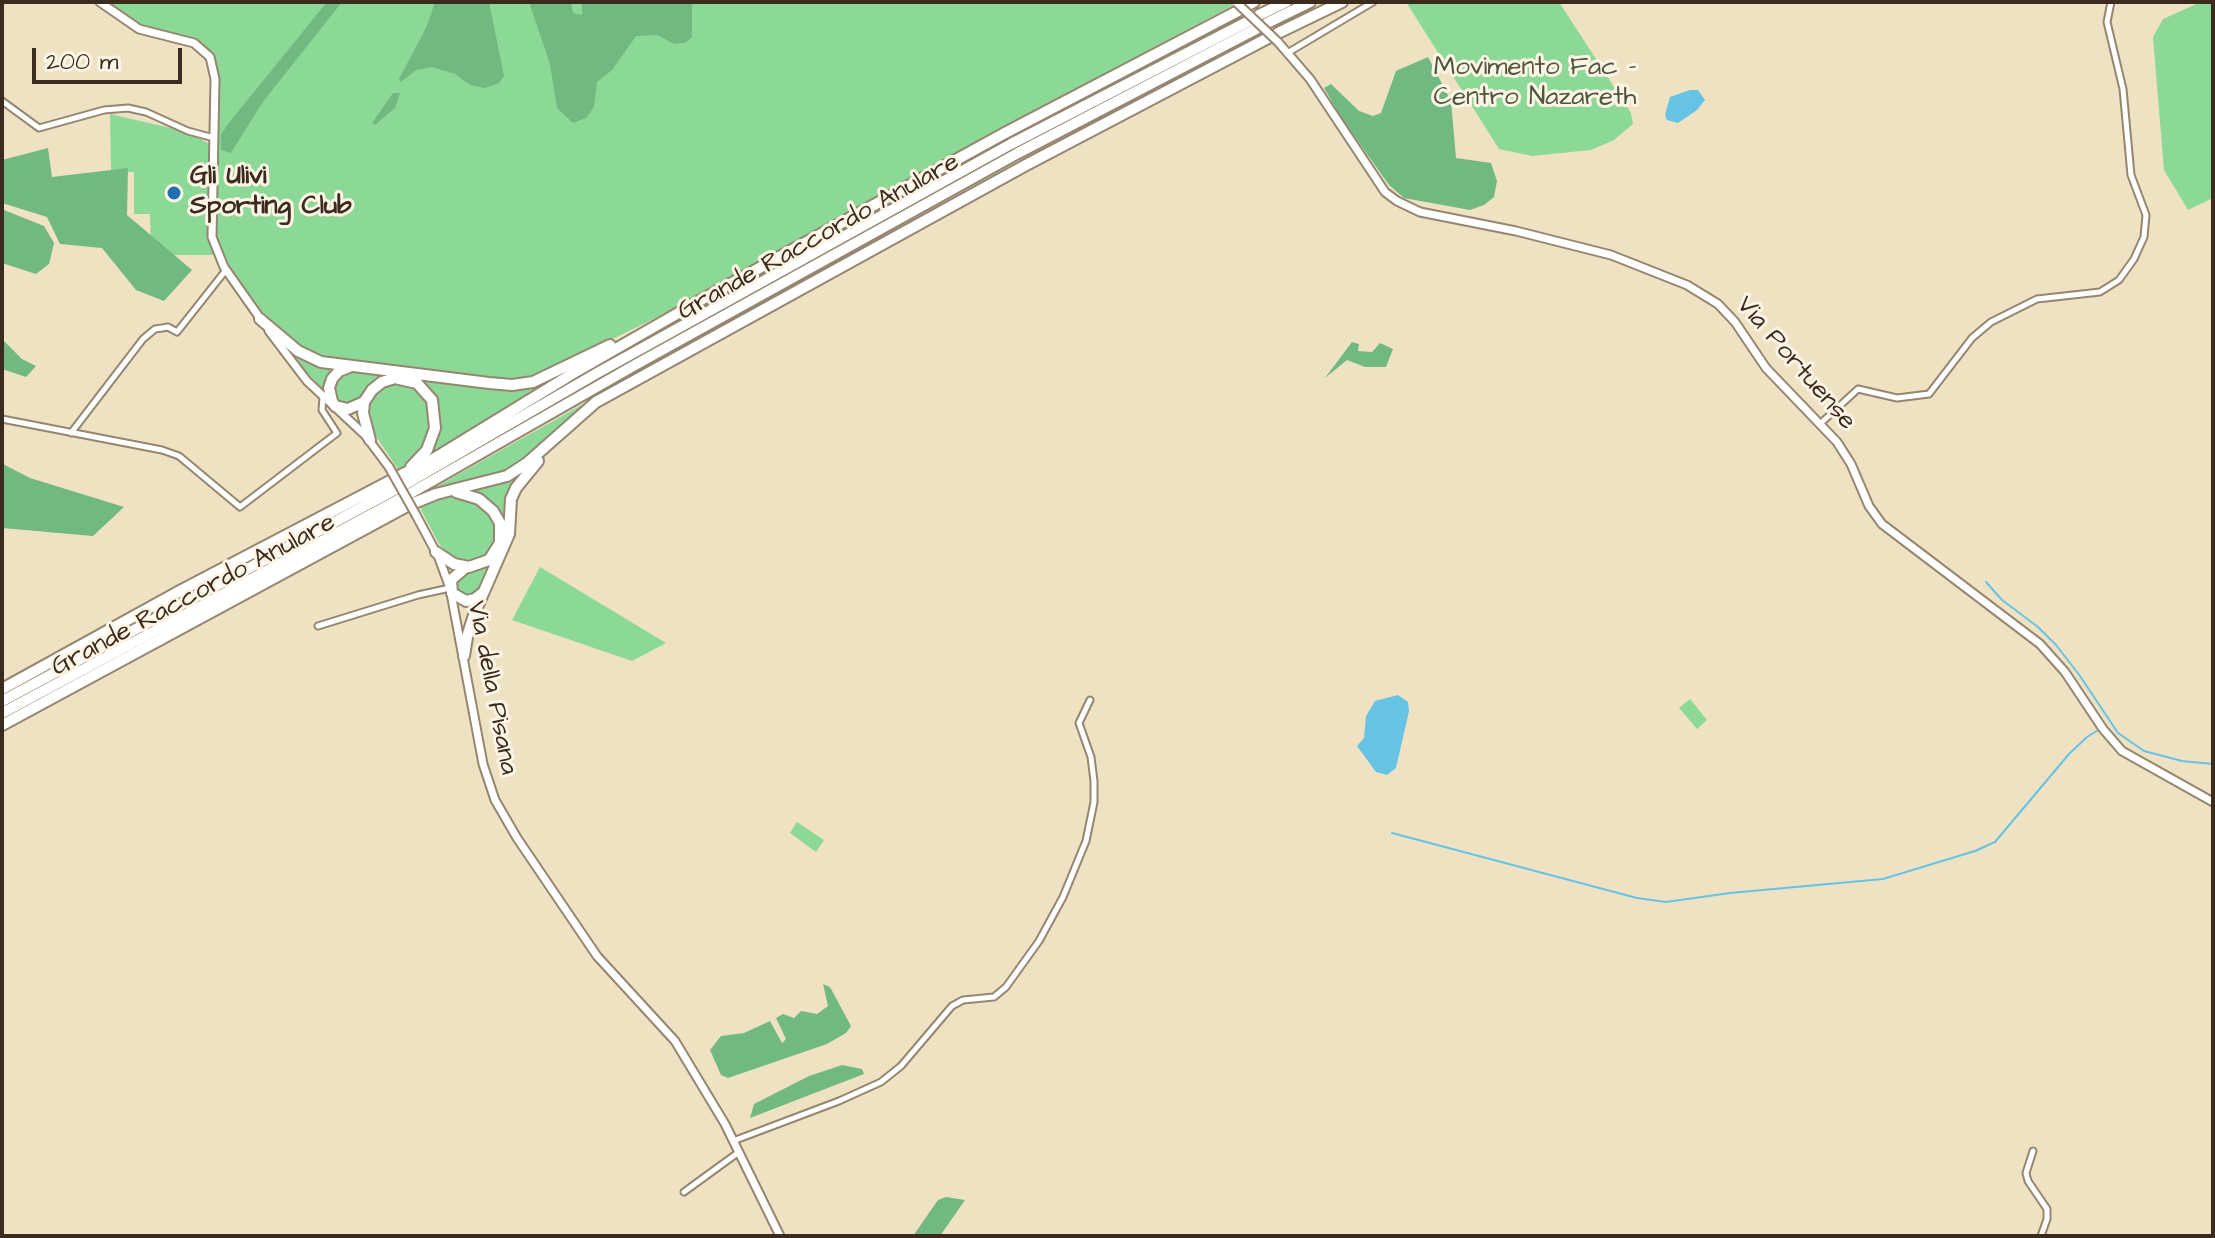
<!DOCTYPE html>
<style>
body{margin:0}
#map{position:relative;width:2215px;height:1238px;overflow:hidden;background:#efe2c3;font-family:"Architects Daughter",sans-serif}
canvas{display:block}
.frame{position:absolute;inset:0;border:4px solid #3b2a1e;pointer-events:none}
.scale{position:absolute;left:32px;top:48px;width:150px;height:36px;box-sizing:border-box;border:4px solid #3b2a1e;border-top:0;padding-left:10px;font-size:24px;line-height:28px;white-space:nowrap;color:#3b2a1e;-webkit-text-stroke:6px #fcf5e5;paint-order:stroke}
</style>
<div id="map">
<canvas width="2215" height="1238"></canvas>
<div class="frame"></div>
<div class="scale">200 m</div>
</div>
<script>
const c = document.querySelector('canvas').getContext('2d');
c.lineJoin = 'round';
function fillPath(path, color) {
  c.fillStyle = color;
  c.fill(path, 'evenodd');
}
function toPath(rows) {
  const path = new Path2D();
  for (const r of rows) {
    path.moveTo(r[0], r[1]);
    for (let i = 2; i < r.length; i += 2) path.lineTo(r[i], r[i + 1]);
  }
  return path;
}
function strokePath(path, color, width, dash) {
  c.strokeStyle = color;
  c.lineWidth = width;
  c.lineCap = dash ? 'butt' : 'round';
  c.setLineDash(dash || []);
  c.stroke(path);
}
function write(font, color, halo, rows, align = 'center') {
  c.font = font + ' "Architects Daughter",sans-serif';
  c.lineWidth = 6;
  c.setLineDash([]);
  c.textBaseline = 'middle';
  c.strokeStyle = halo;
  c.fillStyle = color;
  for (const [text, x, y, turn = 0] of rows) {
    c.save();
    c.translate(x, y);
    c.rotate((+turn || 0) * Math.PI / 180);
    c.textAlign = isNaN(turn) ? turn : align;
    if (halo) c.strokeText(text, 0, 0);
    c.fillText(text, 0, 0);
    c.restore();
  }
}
const green = toPath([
 [106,2,1239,2,1014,122,682,305,541,374,504,381,325,360,293,345,265,319,224,261,215,235,218,82,214,57,206,47,195,40,139,26],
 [1406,2,1559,2,1631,113,1633,124,1614,140,1591,150,1532,156,1499,149],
 [2201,2,2213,2,2213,198,2188,210,2164,170,2153,37,2163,19],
 [110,114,188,132,213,146,214,255,151,255,150,214,134,214,134,172,111,172],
 [292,352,338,368,325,391,308,374],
 [579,364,427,456,434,397,426,386,414,378,506,388],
 [348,369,394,375,350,405,340,402,333,390,338,375],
 [408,382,426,396,432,422,430,438,414,461,399,471,368,424,368,404,379,387,384,384],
 [587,402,532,454,506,472,418,497],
 [523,472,505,527,495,505,472,490,506,483],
 [453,494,469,497,493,514,499,533,489,554,477,560,462,562,451,557,439,544,419,506],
 [496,557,481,589,471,596,463,597,451,585,455,578],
 [540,567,666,643,632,661,512,620],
 [1690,699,1707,720,1697,729,1679,708],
 [797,822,824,840,816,852,790,833]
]);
const forest = toPath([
 [327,2,342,2,262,103,231,153,221,150,221,134,228,124],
 [435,2,489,2,504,76,499,83,485,88,470,85,455,74,432,67,416,70,401,82,399,79,426,28],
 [529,2,571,2,573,13,582,15,582,2,692,2,692,37,685,43,674,44,657,35,636,36,612,70,597,82,594,107,586,118,573,123,557,108,550,64],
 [1428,57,1451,101,1456,158,1491,163,1497,181,1494,197,1484,205,1470,210,1404,198,1389,185,1340,116,1324,88,1331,84,1359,111,1373,116,1381,113,1396,71],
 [393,93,400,93,395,108,375,125,372,123],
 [48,148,52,177,128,168,127,215,192,270,164,301,136,290,102,248,60,244,47,217,2,203,2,160],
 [4,210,44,226,54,243,49,264,36,274,2,263],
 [2,339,22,359,36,366,26,377,2,369],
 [1352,342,1359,344,1358,351,1372,352,1380,343,1393,349,1386,367,1365,367,1347,360,1325,378],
 [3,464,30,478,124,507,93,536,2,528],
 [823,984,830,987,851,1026,846,1033,827,1044,795,1055,728,1078,721,1075,710,1050,721,1036,744,1033,770,1021,782,1043,786,1039,776,1018,783,1014,794,1018,801,1011,817,1014,828,1006],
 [842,1065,862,1069,864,1074,750,1118,754,1104,809,1076],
 [946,1197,965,1200,940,1236,913,1236,938,1200]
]);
const water = toPath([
 [1690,90,1698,90,1705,100,1697,110,1678,123,1667,120,1665,115,1670,97],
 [1398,695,1408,702,1409,711,1396,768,1387,775,1376,772,1357,746,1364,738,1366,716,1375,701]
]);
const stream = toPath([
 [1986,582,2002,600,2038,627,2056,645,2080,676,2118,733,2144,751,2182,761,2213,764],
 [1392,833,1637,898,1666,902,1730,893,1883,879,1975,851,1995,842,2069,754,2087,737,2100,729]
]);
const street = toPath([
 [1289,52,1373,2],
 [2,101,39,128,104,110,128,108,146,112,188,131,214,138],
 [2,419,162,450,179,456,240,507,337,433,322,410,323,397],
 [1821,423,1858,389,1897,398,1929,394,1972,338,1991,322,2037,299,2100,292,2119,280,2134,259,2144,237,2146,215,2131,175,2123,89,2107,22,2111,2],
 [71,433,143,339,155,329,162,328,168,327,177,332,226,270],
 [318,626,418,595,450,588],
 [733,1141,839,1101,881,1082,901,1066,952,1006,963,1000,994,997,1006,987,1039,941,1063,897,1086,841,1094,802,1094,781,1091,757,1079,723,1090,700],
 [2033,1151,2026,1173,2028,1181,2047,1209,2047,1219,2041,1236],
 [684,1192,739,1152]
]);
const secondary = toPath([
 [100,2,139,29,194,43,210,57,215,79,212,237,224,267,262,321],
 [1278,42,1310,79,1385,192,1397,201,1420,212,1516,231,1611,255,1687,285,1718,304,1735,322,1766,368,1837,442,1851,464,1869,506,1882,524,2040,644,2065,672,2103,729,2122,751,2213,802],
 [269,331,307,381,365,435,389,467],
 [416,515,439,558,450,588,483,764,495,800,517,838,597,956,675,1041,725,1124,780,1236]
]);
const highway = toPath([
 [1248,5,1254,2],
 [1259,15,1286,2],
 [1267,23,1310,2],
 [1278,33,1342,2],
 [260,319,298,351,321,362,489,383,512,385,533,382,610,345],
 [349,367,339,371,332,379,329,388,332,401,335,406,348,409,364,402],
 [370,440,363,413,364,402,372,390,382,382,395,378,417,383,432,400,435,428,427,450,411,467],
 [399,476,435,458,572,374,701,300,1005,133,1238,11],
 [404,485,599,372,1011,144,1249,21],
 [409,494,635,365,1018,153,1256,29],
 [414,503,436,494,507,476,527,463,596,402,1026,165,1268,38],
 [436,552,454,564,469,567,489,560,500,543,500,523,493,511,479,499,456,492],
 [465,568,451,580,452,593,466,601,475,599,481,594],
 [464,656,467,637,475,612,509,534,511,499,516,488,538,461],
 [2,689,180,591,392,480],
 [2,701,396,489],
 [2,713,402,498],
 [2,725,407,506]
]);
const secondaryBridge = toPath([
 [1237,3,1278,42],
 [389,467,416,515]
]);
const markers = [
 [174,193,8,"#1f6fb2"]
];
const parkNames = [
 ["Movimento Fac -",1535,69],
 ["Centro Nazareth",1535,99]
];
const poiNames = [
 ["Gli Ulivi",190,178],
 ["Sporting Club",190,208]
];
const streetNames = [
 ["Grande Raccordo Anulare",819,238,-29],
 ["Via Portuense",1795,364,49],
 ["Grande Raccordo Anulare",194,596,-28],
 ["Via della Pisana",491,688,79]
];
fillPath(green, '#8cd997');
fillPath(forest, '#71b980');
fillPath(water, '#66c3e4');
strokePath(stream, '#66c3e4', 2);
strokePath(street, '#958670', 9);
strokePath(secondary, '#958670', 11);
strokePath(highway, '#958670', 14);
strokePath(street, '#fff', 5);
strokePath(secondary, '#fff', 7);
strokePath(highway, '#fff', 10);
strokePath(secondaryBridge, '#958670', 11, []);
strokePath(secondaryBridge, '#fff', 7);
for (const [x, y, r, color] of markers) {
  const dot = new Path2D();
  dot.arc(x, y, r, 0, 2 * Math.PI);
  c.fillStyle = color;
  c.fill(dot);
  strokePath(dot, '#fcf5e5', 3);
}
write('26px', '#4f563c', '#fcf5e5', parkNames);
write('bold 26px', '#3b2a1e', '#fcf5e5', poiNames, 'left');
write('26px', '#3b2a1e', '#fcf5e5', streetNames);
</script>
